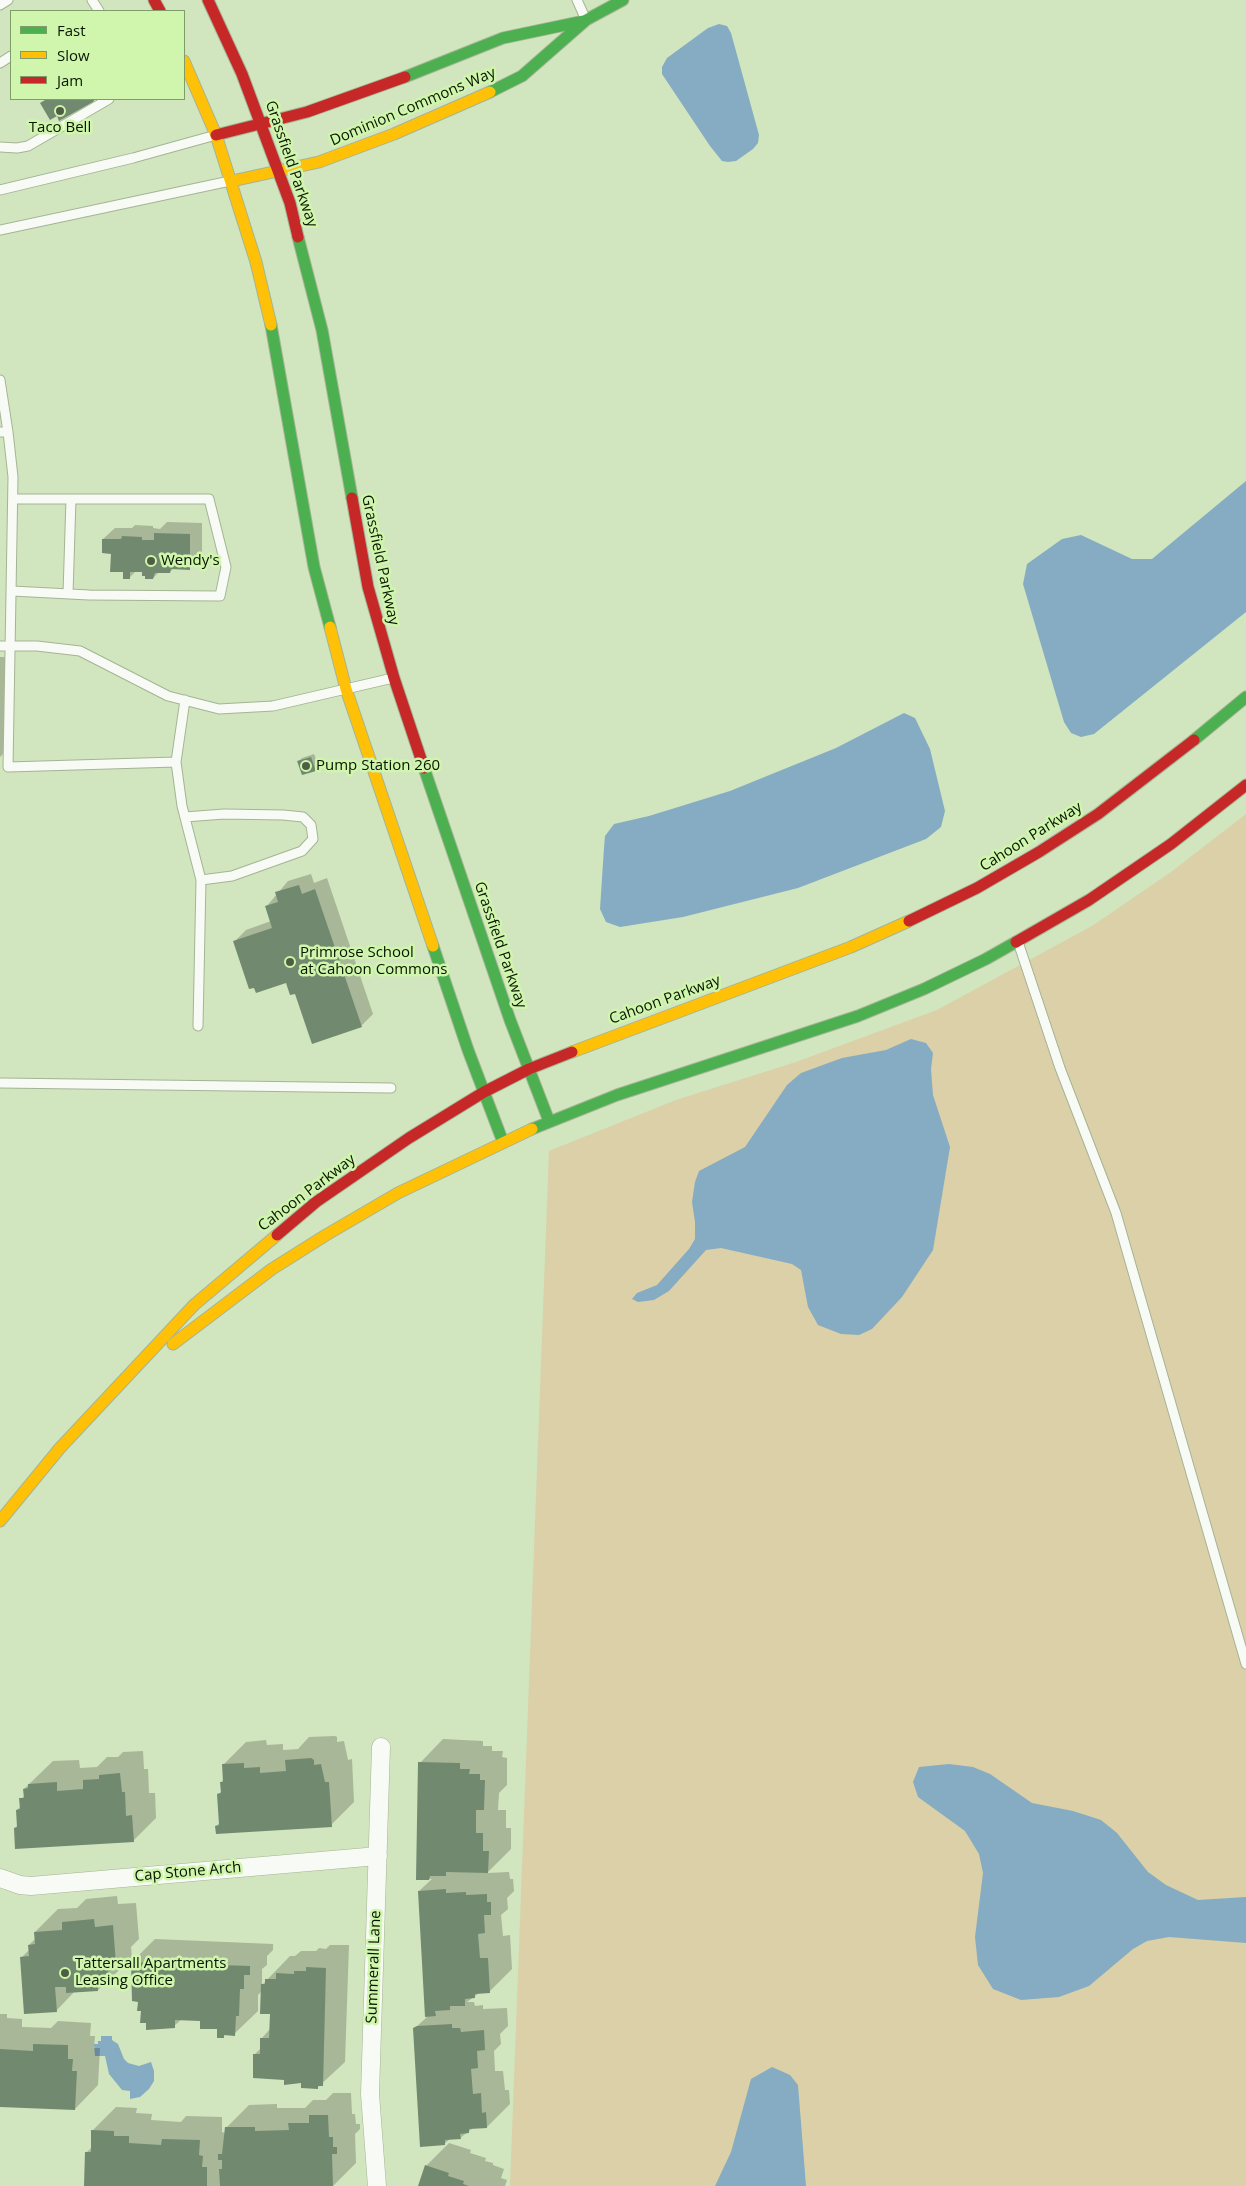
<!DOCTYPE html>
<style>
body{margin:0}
#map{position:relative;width:1246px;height:2186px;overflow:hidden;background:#d1e5be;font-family:"Open Sans",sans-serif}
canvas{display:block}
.legend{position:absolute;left:10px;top:10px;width:175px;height:90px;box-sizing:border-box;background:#d0f6ad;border:1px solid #809c68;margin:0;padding:6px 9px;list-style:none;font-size:15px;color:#081500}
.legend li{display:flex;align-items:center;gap:10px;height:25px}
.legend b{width:25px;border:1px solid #809c68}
</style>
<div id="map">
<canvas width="1246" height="2186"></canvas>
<ul class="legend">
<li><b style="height:6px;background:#4caf50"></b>Fast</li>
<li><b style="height:6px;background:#ffc107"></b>Slow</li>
<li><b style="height:6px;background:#c62828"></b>Jam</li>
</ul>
</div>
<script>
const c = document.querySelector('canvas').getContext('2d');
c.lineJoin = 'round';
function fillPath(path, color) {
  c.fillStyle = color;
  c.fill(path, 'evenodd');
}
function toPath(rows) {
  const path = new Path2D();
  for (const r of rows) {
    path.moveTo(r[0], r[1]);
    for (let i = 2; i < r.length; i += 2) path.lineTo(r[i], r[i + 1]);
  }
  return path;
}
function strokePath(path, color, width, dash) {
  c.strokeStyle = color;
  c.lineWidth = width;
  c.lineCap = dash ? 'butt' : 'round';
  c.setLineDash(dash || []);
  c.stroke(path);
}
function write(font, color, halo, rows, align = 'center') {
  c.font = font + ' "Open Sans",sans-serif';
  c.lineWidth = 5;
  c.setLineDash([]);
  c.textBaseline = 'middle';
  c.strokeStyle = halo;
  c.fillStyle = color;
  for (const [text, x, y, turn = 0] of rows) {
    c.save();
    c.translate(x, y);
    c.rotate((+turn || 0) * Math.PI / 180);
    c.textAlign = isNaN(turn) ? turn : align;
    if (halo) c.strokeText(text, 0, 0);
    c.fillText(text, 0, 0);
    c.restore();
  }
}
const green = toPath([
 [1246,814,1246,2186,510,2186,549,1151,676,1100,796,1062,937,1010,1092,926,1171,872]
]);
const water = toPath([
 [719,24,727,26,731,33,759,135,758,143,753,149,736,161,728,162,722,161,710,146,662,74,662,67,667,58,708,28],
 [1246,481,1246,612,1094,734,1081,737,1071,733,1064,722,1023,584,1027,564,1062,539,1081,535,1132,559,1152,559],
 [904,713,915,718,930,749,945,811,941,827,926,839,798,888,683,917,620,927,606,922,600,909,604,848,605,836,614,824,649,816,730,791,836,748],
 [911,1039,926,1043,933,1053,931,1069,933,1095,950,1147,933,1250,902,1297,872,1329,859,1335,841,1334,818,1325,808,1307,801,1270,792,1264,721,1248,706,1250,669,1291,654,1300,638,1302,632,1299,637,1293,657,1285,689,1249,695,1239,695,1222,692,1202,695,1182,699,1171,745,1147,787,1085,801,1073,842,1058,886,1050],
 [949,1764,973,1767,990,1774,1032,1803,1073,1811,1101,1820,1117,1833,1148,1872,1166,1885,1198,1900,1246,1897,1246,1943,1169,1937,1147,1941,1133,1949,1089,1986,1059,1997,1021,2000,993,1989,978,1965,975,1937,983,1873,979,1854,965,1831,918,1797,913,1782,919,1767],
 [101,2036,112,2036,112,2040,118,2044,124,2059,128,2063,139,2066,151,2062,154,2071,154,2081,149,2089,140,2097,130,2099,130,2091,122,2090,109,2074,105,2056,95,2056,94,2044,98,2044,98,2041,101,2041],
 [772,2067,790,2075,798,2085,806,2186,715,2186,731,2152,751,2079]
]);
const shadow = toPath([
 [46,99,95,99,57,115,41,103],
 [167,522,202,523,202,556,190,568,174,568,170,572,159,572,153,578,143,571,136,571,129,578,103,539,115,528,132,528,135,525,153,526,153,528,160,529],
 [0,657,11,657,10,747,0,757],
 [314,754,319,766,315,770,298,762,302,758],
 [311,874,314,883,327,878,373,1014,361,1026,296,992,287,981,234,942,246,930,271,921,266,907,288,881],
 [335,1736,337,1737,337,1742,344,1741,348,1760,352,1759,354,1802,331,1825,216,1826,220,1823,218,1794,222,1791,221,1782,224,1779,223,1765,246,1742,266,1740,267,1745,283,1744,283,1750,298,1749,309,1737],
 [443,1739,483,1741,483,1746,492,1746,492,1751,503,1751,502,1757,507,1758,507,1785,499,1793,498,1810,506,1810,506,1828,511,1828,511,1849,487,1873,509,1872,510,1879,513,1879,514,1891,507,1898,508,1909,501,1915,503,1936,510,1935,512,1969,489,1992,479,1993,467,2002,474,2002,475,2006,483,2005,483,2009,507,2008,508,2026,500,2034,501,2044,494,2051,495,2071,503,2071,505,2090,509,2090,510,2104,487,2127,473,2128,460,2138,450,2139,444,2144,414,2029,427,2017,419,1891,432,1879,417,1878,420,1763],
 [143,1751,144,1769,148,1769,149,1793,155,1793,156,1818,133,1841,15,1828,18,1825,17,1810,21,1806,21,1799,25,1795,24,1789,53,1761,79,1760,80,1768,97,1767,107,1757,118,1757,123,1752],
 [117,1896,118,1904,136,1903,139,1939,131,1947,132,1958,98,1990,75,1991,56,2011,22,1957,29,1950,29,1945,36,1938,35,1932,58,1909,77,1908,86,1899],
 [155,1939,273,1944,273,1950,267,1956,267,1965,262,1969,262,1985,290,1956,295,1956,301,1951,316,1951,319,1948,326,1949,330,1945,349,1945,345,2062,318,2087,302,2081,285,2079,255,2054,261,2048,261,2039,270,2029,271,2013,262,1991,258,1995,258,2011,234,2034,226,2034,223,2037,219,2028,201,2020,182,2019,174,2026,148,2022,139,2000,132,1962],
 [0,2014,7,2014,7,2018,22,2019,22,2027,51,2028,58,2021,91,2023,90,2036,95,2036,94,2048,100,2048,98,2085,75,2109,0,2106],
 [333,2093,351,2093,352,2114,355,2114,356,2124,360,2124,360,2129,355,2134,356,2163,333,2186,85,2186,86,2153,92,2147,93,2130,116,2107,137,2108,136,2113,152,2114,151,2120,181,2122,186,2116,222,2117,222,2132,225,2133,226,2128,249,2105,277,2104,277,2108,305,2108,313,2100,326,2100],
 [449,2143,471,2150,470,2153,486,2158,485,2161,493,2163,493,2165,504,2169,501,2178,507,2180,505,2186,420,2186,426,2166]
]);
const building = toPath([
 [47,99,95,99,93,102,59,121,57,116,50,120,40,103],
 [154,533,190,534,190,570,171,569,170,573,155,573,153,579,145,579,145,576,142,576,142,572,130,572,130,579,123,579,123,572,110,572,111,554,102,553,102,539,121,539,122,536,142,537,142,540,154,540],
 [311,757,316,771,302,775,297,761],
 [299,885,302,894,315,889,362,1027,312,1044,295,994,290,995,286,983,256,993,254,988,249,989,233,941,272,928,265,906,278,902,275,892],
 [311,1758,314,1760,314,1765,321,1764,325,1782,329,1782,332,1827,216,1834,215,1826,219,1825,217,1794,221,1793,220,1782,223,1782,222,1764,244,1763,244,1768,260,1767,260,1773,286,1771,285,1760],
 [418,1762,460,1763,460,1769,470,1769,469,1774,480,1774,480,1780,485,1780,484,1810,476,1810,476,1833,483,1833,483,1851,489,1851,488,1873,446,1872,446,1876,430,1876,429,1880,416,1880],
 [120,1773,122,1792,125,1792,126,1816,132,1815,134,1842,15,1849,14,1828,17,1827,16,1810,20,1809,19,1798,24,1798,23,1789,28,1788,28,1784,57,1782,57,1791,83,1789,83,1780,99,1779,99,1775],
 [446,1889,446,1893,466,1892,466,1895,487,1894,487,1902,491,1902,491,1915,484,1915,485,1933,478,1934,480,1958,488,1958,490,1993,475,1994,475,1998,465,1999,465,2006,450,2006,450,2010,435,2011,436,2016,425,2017,418,1891],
 [94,1919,95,1927,113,1925,116,1964,108,1964,109,1982,98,1983,98,1991,66,1993,66,1987,55,1987,57,2012,24,2014,20,1957,29,1956,28,1945,35,1944,34,1932,62,1930,62,1922],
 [131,1962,250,1966,250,1975,244,1975,244,1989,240,1989,239,2016,236,2016,235,2036,224,2035,224,2038,217,2038,217,2029,200,2029,200,2021,175,2020,175,2028,146,2030,146,2023,140,2023,141,2011,137,2011,138,2002,132,2001],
 [306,1967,326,1968,323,2086,318,2086,318,2089,301,2088,301,2083,284,2085,284,2080,253,2078,253,2054,260,2054,260,2038,269,2038,270,2014,260,2014,261,1984,265,1984,265,1979,276,1979,276,1973,294,1974,294,1971,306,1971],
 [452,2024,452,2028,460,2028,461,2032,484,2030,485,2050,477,2051,478,2068,471,2069,473,2094,481,2093,482,2113,486,2112,487,2128,469,2129,469,2133,460,2134,461,2139,445,2140,445,2145,420,2147,413,2028,417,2026],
 [33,2044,68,2045,68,2059,73,2059,72,2071,77,2071,75,2110,0,2107,0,2049,33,2051],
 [309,2115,328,2115,329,2137,333,2137,333,2147,337,2147,337,2154,332,2154,333,2186,220,2186,219,2169,222,2169,222,2160,218,2160,218,2154,222,2154,225,2127,255,2127,255,2131,289,2130,288,2123,309,2123],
 [91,2130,114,2131,114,2136,129,2136,129,2143,161,2145,162,2139,200,2140,199,2155,203,2156,202,2167,207,2167,207,2186,84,2186,85,2152,91,2152],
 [425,2165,449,2173,448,2176,464,2181,463,2184,469,2186,418,2186]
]);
const lane = toPath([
 [92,0,99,11],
 [577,0,586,20],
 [0,5,8,0],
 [0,63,11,56],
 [0,147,17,148,28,146,109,99],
 [0,190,133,158,216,135],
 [0,230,230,181],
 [0,380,8,432,0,432],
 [8,432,13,477,8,767,176,762,185,700],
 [12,591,89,595,220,596,226,567,209,499,13,499],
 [68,594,71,499],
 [0,646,37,646,80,651,168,696,219,709,273,706,393,678],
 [176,762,182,806,201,880,198,1026],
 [185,817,224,814,283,815,303,817,311,825,313,839,302,851,232,876,201,880],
 [1018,942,1060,1068,1116,1213,1246,1664],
 [0,1083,391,1088]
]);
const street = toPath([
 [0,1878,20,1885,31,1886,378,1856],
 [377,2186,370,2094,381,1747]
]);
const fast = toPath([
 [405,77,503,38,584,21],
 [490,92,522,76,586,20,623,0],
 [298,237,322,330,352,498],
 [271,325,314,567,330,627],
 [1194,740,1246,697],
 [424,768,510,1020,549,1121],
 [433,946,468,1050,503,1142],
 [532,1129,617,1095,858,1016,924,989,986,959,1016,942]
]);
const slow = toPath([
 [184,61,216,135,256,262,271,325],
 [232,181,319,162,394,134,490,92],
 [330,627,346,689,433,946],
 [572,1052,851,947,909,921],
 [173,1344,272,1269,326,1235,398,1193,532,1129],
 [0,1521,60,1448,194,1305,277,1235]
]);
const jam = toPath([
 [154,0,160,11],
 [208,0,242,74,290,203,298,237],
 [216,135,307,112,405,77],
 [352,498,368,587,394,678,424,768],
 [909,921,977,888,1039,852,1098,814,1194,740],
 [1016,942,1089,900,1171,844,1246,785],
 [277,1235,316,1202,409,1138,484,1092,529,1069,572,1052]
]);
const markers = [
 [60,111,5,"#4e5e42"],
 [151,561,5,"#4e5e42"],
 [306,766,5,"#4e5e42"],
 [290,962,5,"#4e5e42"],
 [65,1973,5,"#4e5e42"]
];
const streetNames = [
 ["Dominion Commons Way",413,107,-23],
 ["Grassfield Parkway",291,164,71],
 ["Grassfield Parkway",380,560,78],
 ["Cahoon Parkway",1031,837,-32],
 ["Grassfield Parkway",500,945,71],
 ["Cahoon Parkway",665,1000,-20],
 ["Cahoon Parkway",307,1193,-37],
 ["Cap Stone Arch",188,1872,-5],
 ["Summerall Lane",374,1967,-88]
];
const poiNames = [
 ["Taco Bell",60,128,"center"],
 ["Wendy's",161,561],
 ["Pump Station 260",316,766],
 ["Primrose School",300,953],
 ["at Cahoon Commons",300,970],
 ["Tattersall Apartments",75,1964],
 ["Leasing Office",75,1981]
];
fillPath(green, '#dbd0a7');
fillPath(water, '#85acc2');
fillPath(shadow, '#0003');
fillPath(building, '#71896f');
strokePath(lane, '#a4b495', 11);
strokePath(street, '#a4b495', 19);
strokePath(fast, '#a4b495', 13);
strokePath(slow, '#a4b495', 13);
strokePath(jam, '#a4b495', 13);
strokePath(lane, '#f8fbf5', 9);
strokePath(street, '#f8fbf5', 18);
strokePath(fast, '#4caf50', 11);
strokePath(slow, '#ffc107', 11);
strokePath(jam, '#c62828', 11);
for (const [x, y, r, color] of markers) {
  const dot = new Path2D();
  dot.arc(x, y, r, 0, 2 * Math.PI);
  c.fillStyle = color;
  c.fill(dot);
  strokePath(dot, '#d0f6ad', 2);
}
write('15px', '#081500', '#d0f6ad', streetNames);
write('15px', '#081500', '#d0f6ad', poiNames, 'left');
</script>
